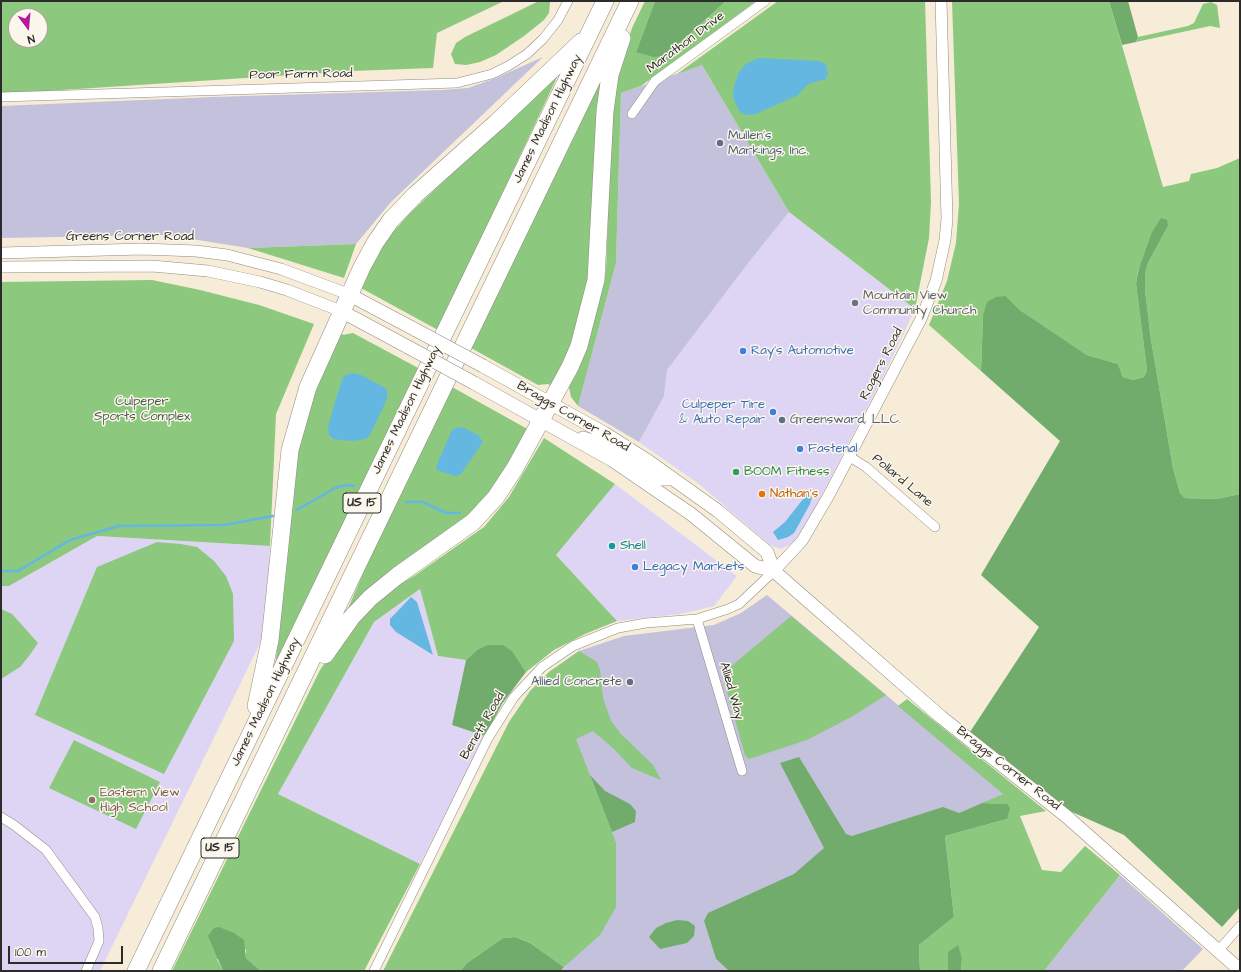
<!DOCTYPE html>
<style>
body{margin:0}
#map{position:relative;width:1241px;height:972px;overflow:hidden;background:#f6ecd7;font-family:"Architects Daughter",sans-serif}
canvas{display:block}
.frame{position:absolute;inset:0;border:2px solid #2b2b2b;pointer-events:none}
.north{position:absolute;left:8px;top:8px;width:40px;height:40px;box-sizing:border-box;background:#fbf7ec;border:1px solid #a8a59f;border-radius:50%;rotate:164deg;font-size:11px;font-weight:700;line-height:16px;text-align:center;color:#2b2b2b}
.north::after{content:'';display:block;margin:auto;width:14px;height:18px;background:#b5179e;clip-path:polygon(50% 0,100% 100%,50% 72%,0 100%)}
.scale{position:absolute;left:8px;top:946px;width:115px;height:18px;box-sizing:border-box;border:2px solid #2b2b2b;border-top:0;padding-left:5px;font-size:12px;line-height:14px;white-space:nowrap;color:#2b2b2b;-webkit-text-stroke:3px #fbf7ec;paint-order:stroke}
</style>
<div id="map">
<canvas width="1241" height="972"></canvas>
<div class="frame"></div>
<div class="north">N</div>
<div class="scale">100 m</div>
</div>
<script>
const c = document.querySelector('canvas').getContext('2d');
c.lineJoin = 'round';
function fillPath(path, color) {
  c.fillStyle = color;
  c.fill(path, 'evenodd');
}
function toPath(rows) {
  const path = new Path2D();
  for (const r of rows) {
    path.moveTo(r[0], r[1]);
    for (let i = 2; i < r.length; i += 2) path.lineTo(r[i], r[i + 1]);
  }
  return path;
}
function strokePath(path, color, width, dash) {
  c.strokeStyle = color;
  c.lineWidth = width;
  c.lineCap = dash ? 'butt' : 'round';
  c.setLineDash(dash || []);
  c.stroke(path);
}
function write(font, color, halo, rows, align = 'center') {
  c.font = font + ' "Architects Daughter",sans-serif';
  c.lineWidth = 3;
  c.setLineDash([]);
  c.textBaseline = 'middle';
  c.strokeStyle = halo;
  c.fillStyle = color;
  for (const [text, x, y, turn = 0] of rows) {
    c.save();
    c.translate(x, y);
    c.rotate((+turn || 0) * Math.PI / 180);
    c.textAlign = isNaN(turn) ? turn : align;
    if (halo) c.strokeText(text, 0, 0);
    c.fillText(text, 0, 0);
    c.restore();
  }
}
const built = toPath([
 [789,212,915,309,883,377,807,523,793,543,781,549,770,545,699,484,639,442,664,396,667,370,749,262],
 [615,484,737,576,714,606,680,614,617,621,556,555],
 [97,536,270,546,267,629,100,971,1,971,1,586,9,586],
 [420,589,438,656,466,660,452,725,485,736,420,864,278,794,374,622]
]);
const industrial = toPath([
 [543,57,391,202,356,244,248,248,167,235,1,238,1,106,214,97,442,90,468,88,496,78],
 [702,65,789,212,749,262,667,370,664,396,639,442,578,406,616,263,621,93],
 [767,595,1004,794,704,921,716,959,729,971,561,971,616,907,616,842,549,672,579,651,624,636,714,625,741,613],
 [1120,875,1203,949,1182,971,1044,971]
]);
const green = toPath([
 [1,1,504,1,437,33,433,68,352,71,1,94],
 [16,16,40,16,40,40,16,40],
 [539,1,550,2,549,13,544,20,524,36,496,55,480,62,466,65,455,64,451,54,456,43,465,37],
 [645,1,655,1,636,52,672,50,726,1,756,1,641,86,621,93,616,263,578,406,571,397,569,387,598,307,606,271,612,103,616,81,632,28],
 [778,1,925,1,931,202,929,238,915,309,789,212,702,65,677,74],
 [952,1,1109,1,1163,187,1189,181,1191,174,1217,168,1240,158,1240,494,1217,499,1183,498,1180,493,1173,468,1151,340,1145,290,1145,274,1148,263,1168,226,1138,271,1136,284,1147,370,1144,377,1133,380,1123,377,1118,364,1087,355,1020,310,1006,296,983,315,981,371,929,325,947,281,956,243,959,204],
 [1211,2,1217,5,1220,28,1210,26,1136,42,1138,37,1188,26,1194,23,1203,4],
 [607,66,590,287,575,341,553,387,548,384,538,385,471,348],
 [559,73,438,330,361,288,366,276,386,240,410,213],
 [356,244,344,278,248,248],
 [152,280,200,290,259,305,314,324,276,414,270,546,97,536,9,586,1,586,1,282],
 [340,331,343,335,353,333,420,369,275,668,297,459,304,423,312,394],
 [452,387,531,431,507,474,470,518,347,611,373,550],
 [544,438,615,484,556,555,617,621,585,634,554,650,526,672,513,652,477,650,466,660,438,656,420,589,374,622,278,794,420,864,364,971,261,971,246,958,246,949,217,959,223,971,172,971,320,670,339,642,359,617,391,589,414,576,484,527,509,497],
 [157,542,181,544,197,547,214,561,226,576,233,594,234,641,164,774,35,715,97,567],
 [1,609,12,614,38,643,29,656,20,667,1,679],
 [791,616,886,695,853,716,807,740,749,759,745,755,722,674],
 [579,651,597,662,600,670,603,698,611,721,621,734,653,765,661,780,632,768,613,748,593,731,576,739,616,842,616,907,600,935,564,967,530,943,515,937,503,938,467,963,460,971,383,971,509,722,530,691,549,672],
 [907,699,1046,811,1020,816,1042,870,1061,872,1085,846,1120,875,1044,971,961,971,962,959,948,952,948,971,920,971,919,945,954,917,945,836,1007,819,1006,804,982,803,1003,794,898,706],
 [74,740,160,782,136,829,49,788]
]);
const forest = toPath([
 [655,1,726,1,672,50,664,56,654,57,636,52],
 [1109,1,1128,1,1138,37,1136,42,1122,45],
 [1161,218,1167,220,1168,226,1148,263,1145,274,1145,290,1151,340,1173,468,1180,493,1184,498,1217,499,1240,494,1240,907,1222,927,1124,835,1072,812,970,732,1039,627,981,575,1060,441,981,371,983,315,987,302,996,297,1006,296,1020,310,1087,355,1118,364,1123,377,1133,380,1144,377,1147,370,1136,284,1138,272,1152,232],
 [488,645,503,645,513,652,526,672,502,704,485,736,452,725,466,660,477,650],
 [799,757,846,834,852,836,943,807,959,813,982,803,1007,804,1010,808,1007,819,945,836,954,917,919,945,920,971,729,971,716,959,704,921,708,913,794,874,824,848,780,763],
 [590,775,605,791,630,804,636,811,635,822,612,832],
 [677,920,688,921,695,926,694,936,687,943,660,949,649,937,656,928,666,923],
 [219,927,234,933,244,940,246,958,261,971,223,971,208,936,214,928],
 [515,937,530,943,564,967,561,971,460,971,467,963,503,938],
 [958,945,962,959,961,971,948,971,948,952]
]);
const water = toPath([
 [759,58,819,61,826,64,828,73,826,79,808,84,798,95,756,114,747,115,740,112,736,105,733,96,734,87,739,72,746,64],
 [352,373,361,375,387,389,387,399,371,433,366,439,351,441,333,439,329,435,328,427,336,399,342,380,344,376],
 [458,427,464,428,478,435,483,442,461,474,455,476,437,470,436,467,452,430],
 [807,494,812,497,810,504,794,533,788,537,778,540,773,532,785,522],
 [411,597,417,602,433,655,396,632,390,625,390,619]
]);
const stream = toPath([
 [406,502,423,502,446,513,460,513],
 [297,510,335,488,345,485,354,486],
 [1,571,18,571,70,540,119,526,224,525,273,516]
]);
const minor = toPath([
 [1,97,457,83,492,74,508,66,527,54,543,39,558,20,568,1],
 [632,114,655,81,765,1],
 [850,457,866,467,935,527],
 [697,619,742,771],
 [1,817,14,825,46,850,95,917,98,928,99,941,86,971],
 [1218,951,1240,926],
 [374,971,488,738,514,697,542,667,573,646,618,628,646,623,697,619,728,609,739,604,774,571]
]);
const tertiary = toPath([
 [1,253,142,249,196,251,227,255,281,269,348,294],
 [1,267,152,266,208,271,260,282,287,290,341,311],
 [774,571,802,541,829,495,921,319,936,281,945,240,947,219,941,1]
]);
const secondary = toPath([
 [348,294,416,330],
 [341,311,408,347],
 [483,366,604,433,648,461,718,511,767,552,774,571,791,586,941,717,1066,816,1240,970],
 [474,383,612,460,691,514,755,566,774,571],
 [583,438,605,445,660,479,671,479]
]);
const motorway = toPath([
 [325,655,351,618,370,598,397,576,473,522,496,497,515,468,570,367,579,346,596,280,605,111,610,75,622,38],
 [256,706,270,640,290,450,308,387,362,267,375,243,391,220,415,195,497,122,581,42],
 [136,971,605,1],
 [161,971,630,1]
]);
const secondaryBridge = toPath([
 [416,330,483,366],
 [408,347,474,383]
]);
const markers = [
 [720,143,4,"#5c6f8a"],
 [855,303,4,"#6b7280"],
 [743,351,4,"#3f7fe0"],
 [773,412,4,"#3f7fe0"],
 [782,420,4,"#5c6f8a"],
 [800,449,4,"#3f7fe0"],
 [736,472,4,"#2e9e5b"],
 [762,494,4,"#e8710a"],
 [612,546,4,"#0f9aa8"],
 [635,567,4,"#3f7fe0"],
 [630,682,4,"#5c6f8a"],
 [92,800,4,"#8d6e63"]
];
const shields = [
 [362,503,38],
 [220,848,38]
];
const shieldNames = [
 ["US 15",362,503],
 ["US 15",220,848]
];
const streetNames = [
 ["Marathon Drive",686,43,-37],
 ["Poor Farm Road",301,75,-1],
 ["James Madison Highway",548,119,-64],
 ["Greens Corner Road",130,237],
 ["Rogers Road",882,364,-63],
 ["James Madison Highway",407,410,-64],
 ["Braggs Corner Road",573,417,30],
 ["Pollard Lane",902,481,40],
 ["Allied Way",731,691,74],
 ["James Madison Highway",266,702,-64],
 ["Benett Road",483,726,-60],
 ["Braggs Corner Road",1008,769,38]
];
const serviceNames = [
 ["Mullen's",728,136],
 ["Markings, Inc.",728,151],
 ["Greensward, LLC.",790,420],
 ["Allied Concrete",622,682,"right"]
];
const worshipNames = [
 ["Mountain View",863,296],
 ["Community Church",863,311]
];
const shopNames = [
 ["Ray's Automotive",751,351],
 ["Culpeper Tire",765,405,"right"],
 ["& Auto Repair",765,420,"right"],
 ["Fastenal",808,449],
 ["Legacy Markets",643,567]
];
const parkNames = [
 ["Culpeper",142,402],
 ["Sports Complex",142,417]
];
const leisureNames = [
 ["BOOM Fitness",744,472]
];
const foodNames = [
 ["Nathan's",770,494]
];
const cultureNames = [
 ["Shell",620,546]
];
const educationNames = [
 ["Eastern View",100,793],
 ["High School",100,808]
];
fillPath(built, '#ded5f5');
fillPath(industrial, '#c3c1db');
fillPath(green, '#8cc87e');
fillPath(forest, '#71ac6d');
fillPath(water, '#64b7e0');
strokePath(stream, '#64b7e0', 2.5);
strokePath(minor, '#908c81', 10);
strokePath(tertiary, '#908c81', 12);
strokePath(secondary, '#908c81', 14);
strokePath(motorway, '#908c81', 18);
strokePath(minor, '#fff', 9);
strokePath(tertiary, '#fff', 11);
strokePath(secondary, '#fff', 13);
strokePath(motorway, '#fff', 17);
strokePath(secondaryBridge, '#908c81', 14, []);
strokePath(secondaryBridge, '#fff', 13);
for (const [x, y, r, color] of markers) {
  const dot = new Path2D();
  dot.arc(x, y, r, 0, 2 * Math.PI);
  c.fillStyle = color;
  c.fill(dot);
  strokePath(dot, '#fbf7ec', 1.5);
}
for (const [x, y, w] of shields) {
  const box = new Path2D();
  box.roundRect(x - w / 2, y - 10, w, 20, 3);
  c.fillStyle = '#fbf7ec';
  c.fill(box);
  strokePath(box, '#2b2b2b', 1);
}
write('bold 12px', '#2b2b2b', null, shieldNames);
write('13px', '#2b2b2b', '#fbf7ec', streetNames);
write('13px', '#4e5e75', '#fbf7ec', serviceNames, 'left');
write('13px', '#5b616d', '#fbf7ec', worshipNames, 'left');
write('13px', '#366cbe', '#fbf7ec', shopNames, 'left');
write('13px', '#485a44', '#fbf7ec', parkNames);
write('13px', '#27864d', '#fbf7ec', leisureNames, 'left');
write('13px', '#c56008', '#fbf7ec', foodNames, 'left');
write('13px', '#0d838f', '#fbf7ec', cultureNames, 'left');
write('13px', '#785e54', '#fbf7ec', educationNames, 'left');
</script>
